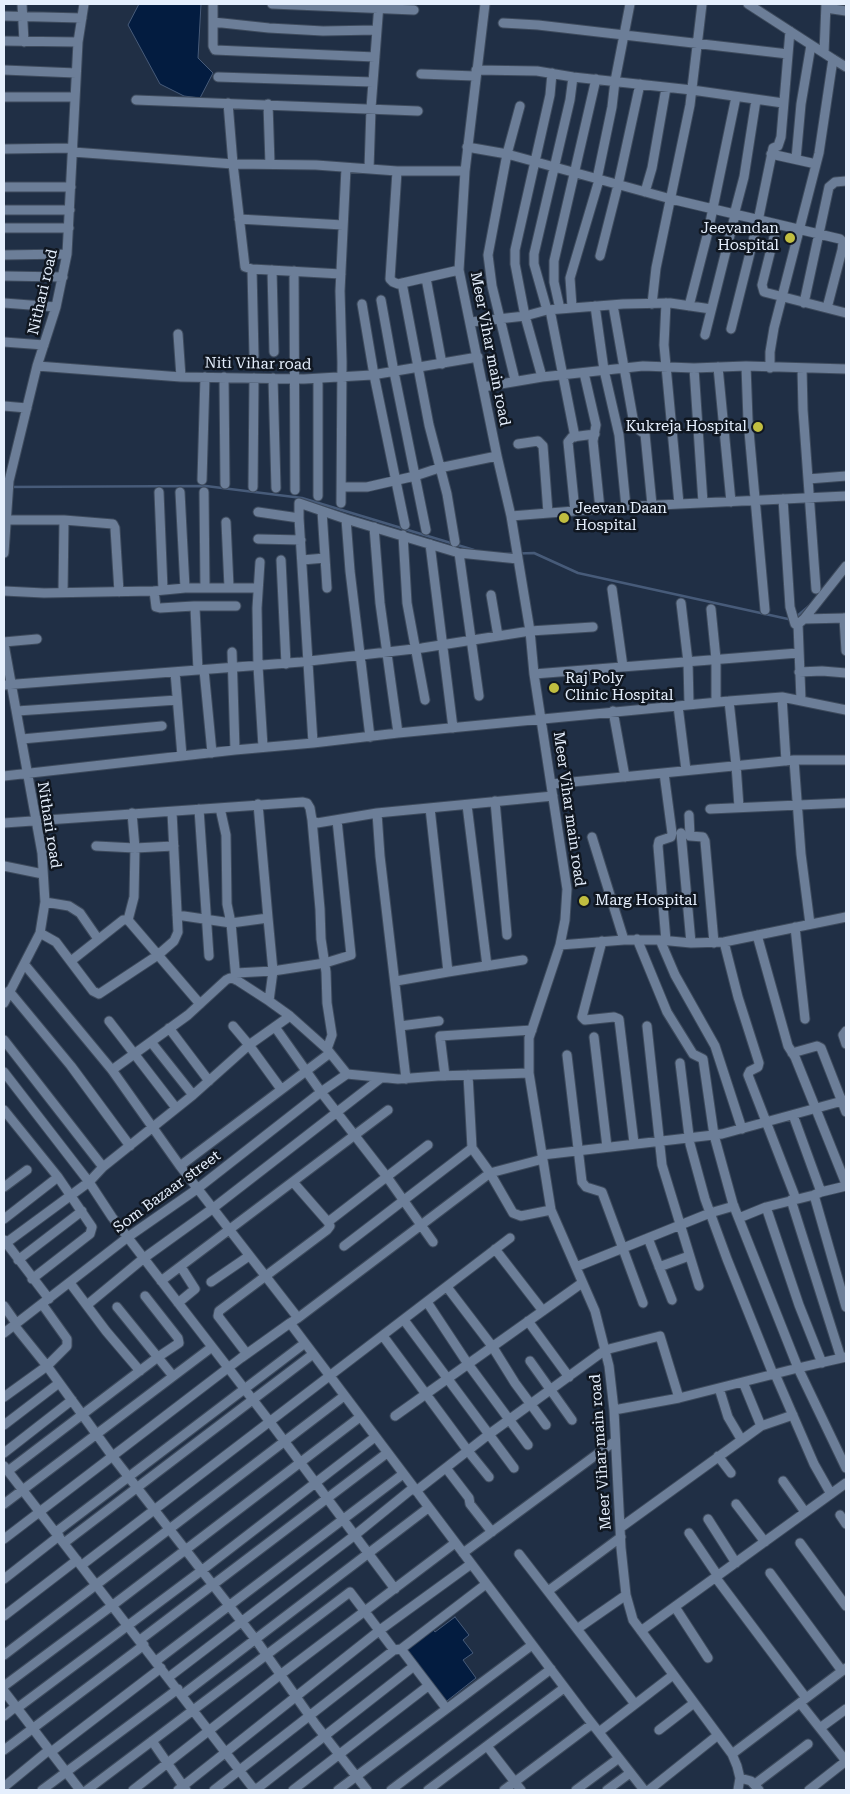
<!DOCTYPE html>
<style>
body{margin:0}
#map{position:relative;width:850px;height:1794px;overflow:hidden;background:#202f45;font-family:"Roboto Serif",serif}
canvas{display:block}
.frame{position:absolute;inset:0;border:5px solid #e5effd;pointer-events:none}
</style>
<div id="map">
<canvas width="850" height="1794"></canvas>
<div class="frame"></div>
</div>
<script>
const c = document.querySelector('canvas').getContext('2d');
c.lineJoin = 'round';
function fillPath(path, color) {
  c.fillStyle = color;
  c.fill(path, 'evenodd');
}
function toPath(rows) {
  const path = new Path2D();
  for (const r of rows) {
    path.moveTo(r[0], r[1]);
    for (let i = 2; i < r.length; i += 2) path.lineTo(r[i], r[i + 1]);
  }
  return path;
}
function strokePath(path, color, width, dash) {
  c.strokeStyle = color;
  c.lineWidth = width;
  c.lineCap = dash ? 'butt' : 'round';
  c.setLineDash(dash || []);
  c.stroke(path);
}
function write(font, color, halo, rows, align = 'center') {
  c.font = font + ' "Roboto Serif",serif';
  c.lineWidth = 5;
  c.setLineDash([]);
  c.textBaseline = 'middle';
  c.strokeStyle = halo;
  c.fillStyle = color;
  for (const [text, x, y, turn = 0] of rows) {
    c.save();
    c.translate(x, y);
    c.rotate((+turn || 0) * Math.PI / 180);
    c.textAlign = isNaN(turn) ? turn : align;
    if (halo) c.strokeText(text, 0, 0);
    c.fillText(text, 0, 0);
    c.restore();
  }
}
const water = toPath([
 [139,4,201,4,198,58,213,73,200,98,184,96,160,84,128,25,139,4],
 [455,1617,469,1635,463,1640,473,1653,463,1660,476,1678,443,1704,401,1650,431,1627,435,1632,455,1617]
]);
const stream = toPath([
 [4,487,206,486,302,498,474,550],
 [503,554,534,553,578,573,788,619,791,619],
 [796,617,809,606]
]);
const street = toPath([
 [22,4,24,42],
 [213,4,213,46,215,50,375,57],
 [272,4,414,10],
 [485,4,465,171,459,270,497,456,511,516,530,631,534,674,567,889,565,920,560,945,529,1038,529,1073,551,1210,595,1311,609,1366,614,1410,621,1548,626,1595,633,1620,732,1754,737,1766,740,1778,738,1790],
 [748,4,833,59,846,67],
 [826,8,846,11],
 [4,16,82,18],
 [213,22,269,28,323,31,377,30],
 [503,23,538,25,788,54],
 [4,41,78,42],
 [824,53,826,4],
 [4,70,76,73],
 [476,70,537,71,573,77,692,90,783,103],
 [421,74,475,76],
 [218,77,373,82],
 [4,97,75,97],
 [136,100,418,111],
 [228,103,233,164,245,267,252,269,341,274],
 [268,104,270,164],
 [467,147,507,154,671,199,840,239,843,242,842,250,827,308],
 [4,149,73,148],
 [73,152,233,164,316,165,397,171,465,171],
 [771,154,816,164],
 [796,159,801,104,811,45],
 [369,169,371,108,379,4],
 [397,171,390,279,393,282,398,284,459,270],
 [597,179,612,107,615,81,630,4],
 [4,187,71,187],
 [645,192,652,168,666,88],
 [4,210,70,210],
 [734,215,744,177,756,100],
 [239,219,343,225],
 [777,225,762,285,764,292,846,313],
 [4,228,69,228],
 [4,255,67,254],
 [600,256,618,185,640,84],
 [252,269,254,356],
 [272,270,274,352],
 [294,271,295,490],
 [4,276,63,277],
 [426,278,442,364],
 [402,283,429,425,447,494,455,542],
 [381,300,394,372,426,530],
 [4,303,56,307],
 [666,303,664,345,679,504],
 [804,303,829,187,835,182,846,181],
 [362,304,374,375,405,525],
 [652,304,656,268,690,105,702,4],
 [613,305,634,424,635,427,645,434,652,505],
 [595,306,604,370,619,435,626,507],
 [689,306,708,232,736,97],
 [572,307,570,278,599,180],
 [560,309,554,282,554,261,596,79],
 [547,310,534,264,534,254,570,100,573,77],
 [550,310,575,437],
 [471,322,525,316,547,310,623,304,670,303,711,309],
 [731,329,758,221,773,148,778,146,781,137,790,31],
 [178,334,181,377],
 [705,335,735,215],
 [4,342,44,345],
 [37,366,181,377,304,379,372,375,478,357],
 [746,366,748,420,765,610],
 [718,367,731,502],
 [694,368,703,503],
 [770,368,770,352,774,328,819,153,833,59],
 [802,368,803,410,816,589],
 [584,373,596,425,593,441,600,509],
 [224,377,225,484],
 [542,377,525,316,515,264,515,250,550,95,552,73],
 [273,378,276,488],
 [318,379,318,496],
 [515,380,492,286,488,255,507,154,520,106],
 [483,387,542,377,643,366,694,368,746,366,846,369],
 [4,406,27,408],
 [518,444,538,441,543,446,548,513],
 [808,479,846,476],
 [202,480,205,377],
 [253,487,254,378],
 [342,487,367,487,415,476,439,468,497,456],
 [159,492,163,590],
 [180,492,185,588],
 [204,492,205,588],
 [783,499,790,607,795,624],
 [341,503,342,362,340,291,346,168],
 [322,511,327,588],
 [575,511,568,442,572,437,595,434],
 [258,512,299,518],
 [511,516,638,506,846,496],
 [346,519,350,571,370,737],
 [6,520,64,520,113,524,115,528,119,592],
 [226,522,229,587],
 [374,527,380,603,398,733],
 [403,535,407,603,425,700],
 [258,539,301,540],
 [430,544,453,728],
 [4,553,9,481,37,366,56,307,67,254,78,42,84,4],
 [459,553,479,696],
 [281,560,286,664],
 [302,560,325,558],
 [260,562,257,608,258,666,263,747],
 [612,589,623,667],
 [4,591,44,593,154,591,185,588,258,588],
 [154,591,156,607,160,608,194,606,195,608,198,670],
 [63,592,64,520],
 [491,595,498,636],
 [681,603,688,662,689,704],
 [194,606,236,606],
 [711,609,716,659,716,702],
 [844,618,846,651],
 [804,619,846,618],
 [4,642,37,639],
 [4,644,42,853,45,902,40,933,4,1003],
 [232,652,235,750],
 [204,670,212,753],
 [175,672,182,756],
 [799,672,822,671,846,673],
 [534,674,798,653],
 [4,685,301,662,422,648,530,631,593,627],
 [782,697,786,761],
 [801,700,798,624,804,619,846,566],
 [729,701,736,765,739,807],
 [678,706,686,770],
 [17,711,177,700],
 [613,711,625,777],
 [22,739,162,726],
 [313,743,299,518,299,503,346,519,459,553,518,559],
 [794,760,801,854,810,924],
 [664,773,672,833,671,837,659,841,658,846,666,941],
 [4,776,235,750,313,743,398,733,729,701,782,697,846,710],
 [552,784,794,760,846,760],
 [495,801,507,935],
 [467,805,487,966],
 [799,805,846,803],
 [199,809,209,956],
 [710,809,799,805],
 [377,813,553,796],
 [689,815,690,836,703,837,705,841,714,943],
 [312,820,320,909,321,939,326,972,327,1003,332,1035,327,1049],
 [4,823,303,802,307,803,310,808,312,820,317,823,377,813,380,856,406,1079],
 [681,833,691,943],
 [592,837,624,940],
 [96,846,135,848,174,846],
 [4,866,43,874],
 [45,902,69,906,80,913,98,939],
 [177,915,231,923,227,904,226,835,220,808],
 [128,920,134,897,135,848,132,813],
 [795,927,805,1019],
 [40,933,56,942,93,991,99,994,158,955,174,941,178,932,172,812],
 [757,935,788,1046,795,1057,846,1184],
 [637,939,667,1012,693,1054,703,1059,714,1135,733,1204,798,1368,846,1468],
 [660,940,675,975,715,1046,742,1129],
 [602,941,582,1017,585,1020,614,1017,619,1019,634,1143],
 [724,942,738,997,759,1063,758,1067,750,1071,748,1075,796,1199],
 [560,945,624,940,660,940,691,943,724,942,846,917],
 [71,961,123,920,128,920,200,1004],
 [25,965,112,1070,180,1166,298,1318,290,1323,583,1712,644,1790],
 [448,972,523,960],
 [236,973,273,971,268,918],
 [236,980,231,923,268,918,258,804],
 [396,981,448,972,430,808],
 [9,991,71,1066,130,1146],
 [269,1001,273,971,325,963,351,955,337,820],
 [109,1021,176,1108],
 [233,1026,249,1045,281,1089],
 [400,1026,439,1021],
 [647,1026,662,1165,699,1286],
 [275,1027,321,1092,387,1177,433,1242],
 [169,1028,209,1081],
 [846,1031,843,1035,846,1044],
 [594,1037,607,1147],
 [4,1040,103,1167],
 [151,1042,193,1095],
 [792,1053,817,1046,821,1048,846,1112],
 [567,1055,582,1182,586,1187,602,1192,643,1303],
 [680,1063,690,1144,705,1199,727,1259,773,1374],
 [112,1070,188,1015,226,980,230,978,235,979,269,1001,290,1016,327,1049,347,1074],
 [4,1072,89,1182,112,1217,270,1422,395,1589],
 [347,1074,398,1079,438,1076,529,1073],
 [468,1075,472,1148,490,1173,513,1213,521,1216,551,1210],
 [445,1076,440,1036,532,1030],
 [4,1110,58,1177,92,1227,90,1234,32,1279],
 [793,1115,821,1192,814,1195,846,1307],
 [542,1155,722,1134,846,1100],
 [180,1166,330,1053],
 [293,1182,328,1222],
 [4,1187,27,1170],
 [821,1192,846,1186],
 [791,1200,841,1358],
 [766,1207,799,1305,822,1363],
 [739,1218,766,1207,814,1195],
 [4,1219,58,1177],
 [648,1238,672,1300],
 [4,1240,49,1299],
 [6,1243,89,1182,103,1167,193,1095,249,1045,290,1016],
 [344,1246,472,1148],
 [495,1249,543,1311],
 [18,1260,82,1211],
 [576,1267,710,1213,734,1206],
 [659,1267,689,1256],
 [161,1281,388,1110],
 [211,1282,249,1256],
 [70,1283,106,1331,140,1371],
 [447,1287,492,1346,515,1383,546,1425],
 [427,1302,468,1364,528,1445],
 [178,1303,195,1289,181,1267],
 [87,1305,144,1258,212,1209,381,1078],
 [4,1306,16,1323],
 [117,1307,173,1376],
 [298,1318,490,1173,543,1159],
 [404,1320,514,1468],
 [528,1321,569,1377],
 [14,1325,47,1366,113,1457,256,1640,316,1725,367,1790],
 [4,1333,128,1237,197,1189,321,1092,347,1074],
 [383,1336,468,1451,489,1477],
 [247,1354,218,1316,219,1311,327,1230,330,1226,328,1222,428,1145],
 [530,1361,572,1420],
 [775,1374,814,1464,831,1494],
 [743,1382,761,1426],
 [719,1388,728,1417,741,1439],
 [4,1397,47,1366,67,1346,67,1339,42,1304],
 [614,1410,679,1398,798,1368,846,1357],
 [395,1416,582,1283],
 [4,1425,59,1383],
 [4,1453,72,1400],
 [718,1456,731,1473],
 [4,1466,253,1788,258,1788,414,1666],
 [446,1468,469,1498,470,1504,492,1532],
 [8,1471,158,1357,179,1343,178,1338,145,1296],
 [783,1481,805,1512],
 [416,1491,488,1435,605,1350,660,1336,679,1398],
 [4,1504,212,1347],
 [736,1504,765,1542],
 [840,1515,846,1524],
 [708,1519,736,1563],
 [620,1528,761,1426,793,1415],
 [56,1532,305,1343],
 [689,1533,718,1576],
 [4,1539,241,1358,290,1323],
 [64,1543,313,1354],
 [800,1543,846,1606],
 [463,1553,615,1441],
 [519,1554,635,1704],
 [82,1565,510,1238],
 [770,1573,842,1671],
 [716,1578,806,1698],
 [4,1579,59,1536],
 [548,1591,621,1537],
 [675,1607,708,1658],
 [4,1616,77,1560],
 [577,1629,626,1595],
 [641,1631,846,1483],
 [140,1640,387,1453],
 [401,1649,486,1584],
 [4,1655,344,1396],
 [156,1661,403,1474],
 [169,1677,355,1535,413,1488],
 [4,1686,113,1605,360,1417],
 [4,1691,80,1790],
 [182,1695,428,1508],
 [800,1703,846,1761],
 [16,1709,201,1571,375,1437],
 [4,1716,15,1707],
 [820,1728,846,1709],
 [659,1730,694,1703],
 [599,1732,673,1675],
 [152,1741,186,1790],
 [487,1746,521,1790],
 [4,1750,144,1645],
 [51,1752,161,1668],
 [732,1754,846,1668],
 [740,1778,751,1781,759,1790],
 [755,1784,808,1744],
 [4,1787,49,1750],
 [42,1790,178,1689],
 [87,1790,350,1592,394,1650,401,1649,446,1708],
 [133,1790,280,1675,455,1543],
 [178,1790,380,1630,471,1564],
 [214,1790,394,1650],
 [293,1790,428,1686],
 [338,1790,532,1645],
 [391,1790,551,1669],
 [428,1790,564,1688],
 [504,1790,592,1724],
 [576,1790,619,1758],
 [607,1790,630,1773],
 [649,1790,718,1735],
 [809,1790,846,1761]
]);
const markers = [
 [790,238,6,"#c1be40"],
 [758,427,6,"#c1be40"],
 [564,518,6,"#c1be40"],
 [554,688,6,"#c1be40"],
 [584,901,6,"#c1be40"]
];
const poiNames = [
 ["Jeevandan",779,229,"right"],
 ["Hospital",779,246,"right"],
 ["Kukreja Hospital",747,427,"right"],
 ["Jeevan Daan",575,509],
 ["Hospital",575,526],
 ["Raj Poly",565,679],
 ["Clinic Hospital",565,696],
 ["Marg Hospital",595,901]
];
const streetNames = [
 ["Nithari road",43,292,-77],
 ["Meer Vihar main road",490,349,79],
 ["Niti Vihar road",258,364,1],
 ["Meer Vihar main road",569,809,82],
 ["Nithari road",49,825,81],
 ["Som Bazaar street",167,1192,-36],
 ["Meer Vihar main road",601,1452,-94]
];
fillPath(water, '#031c40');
strokePath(water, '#475b79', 1);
strokePath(stream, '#475b79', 2.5);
strokePath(street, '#3e4b5d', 11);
strokePath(street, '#6c7e98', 9);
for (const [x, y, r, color] of markers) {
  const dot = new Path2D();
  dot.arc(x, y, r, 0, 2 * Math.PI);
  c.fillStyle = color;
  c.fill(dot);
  strokePath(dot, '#101721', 2);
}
write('15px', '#e5effd', '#101721', poiNames, 'left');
write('15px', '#e5effd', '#101721', streetNames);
</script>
